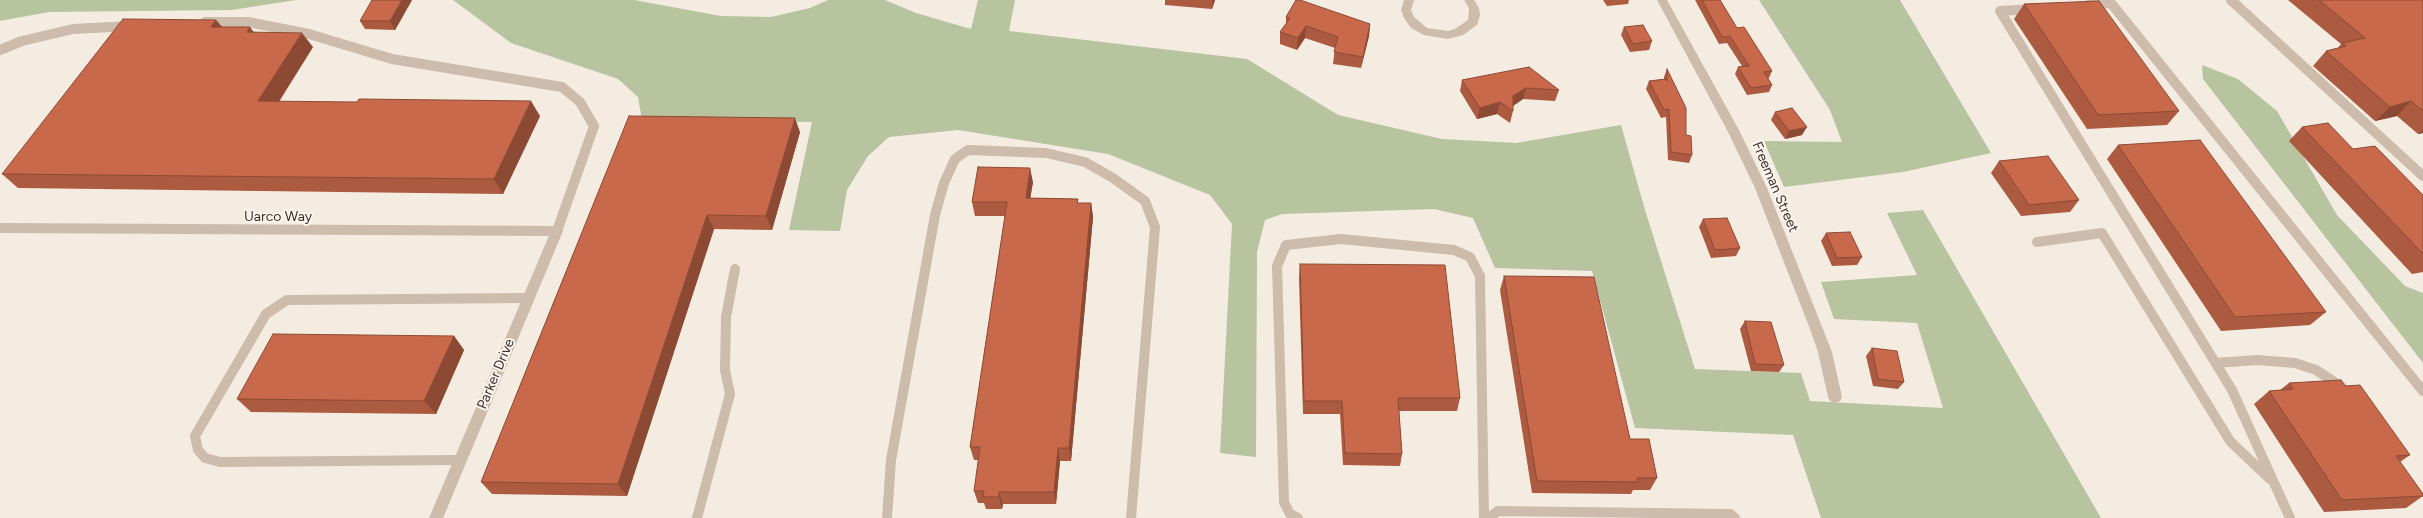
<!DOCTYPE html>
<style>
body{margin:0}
canvas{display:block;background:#f4ebe1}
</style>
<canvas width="2423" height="518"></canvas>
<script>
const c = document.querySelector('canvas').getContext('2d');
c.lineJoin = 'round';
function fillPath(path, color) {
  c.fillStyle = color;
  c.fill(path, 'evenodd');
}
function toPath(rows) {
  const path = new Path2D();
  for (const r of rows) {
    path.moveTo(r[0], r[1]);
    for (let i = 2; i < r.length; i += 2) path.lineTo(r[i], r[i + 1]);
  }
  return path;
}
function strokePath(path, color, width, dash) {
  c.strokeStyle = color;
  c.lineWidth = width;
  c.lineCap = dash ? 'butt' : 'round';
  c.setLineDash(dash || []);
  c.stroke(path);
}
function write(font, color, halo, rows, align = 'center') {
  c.font = font + ' Figtree,sans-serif';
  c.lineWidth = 4;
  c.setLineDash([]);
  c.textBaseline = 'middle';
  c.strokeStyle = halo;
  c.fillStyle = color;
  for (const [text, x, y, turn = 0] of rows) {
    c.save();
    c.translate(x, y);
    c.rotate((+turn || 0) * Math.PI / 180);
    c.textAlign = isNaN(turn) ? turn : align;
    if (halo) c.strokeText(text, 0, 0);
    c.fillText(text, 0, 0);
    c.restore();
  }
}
const green = toPath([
 [0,0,296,0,232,10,49,12,0,21],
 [453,0,634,0,721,16,771,17,810,8,828,0,885,0,916,13,971,29,978,0,1015,0,1009,31,1247,59,1338,115,1442,139,1516,143,1621,125,1645,210,1695,369,1801,373,1810,401,1943,408,1917,323,1834,319,1821,282,1917,275,1887,213,1923,210,2101,518,1821,518,1793,435,1635,428,1592,271,1495,268,1473,218,1434,209,1282,214,1265,220,1257,252,1256,457,1220,453,1232,224,1210,195,1108,154,958,130,889,137,868,156,847,190,840,231,789,230,812,122,642,120,638,97,618,79,511,43],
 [1759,0,1900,0,1991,153,1903,172,1784,187,1764,141,1842,142,1830,110],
 [2202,65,2238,79,2277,111,2337,215,2405,286,2423,293,2423,363,2203,79]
]);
const lane = toPath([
 [2231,0,2423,176],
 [2088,5,2111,3,2423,391],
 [2033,9,2000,11,2232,390,2290,518],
 [0,50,22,41,73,29,130,26],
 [0,228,557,231,594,126,580,102,562,87,392,59,309,34,248,22,205,22],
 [2037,242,2102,233,2230,441,2270,479],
 [2216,363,2257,360,2295,363,2316,370,2342,387],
 [460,460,220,462,205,458,198,450,195,436,266,314,287,300,528,298],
 [697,518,730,394,725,370,726,317,735,269],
 [887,518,891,460,935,215,944,183,955,159,968,150,1046,153,1085,162,1113,178,1145,201,1155,227,1131,518],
 [1298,518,1290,514,1284,502,1277,266,1286,245,1341,239,1454,250,1470,257,1480,276,1484,518],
 [1489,518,1498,511,1730,514,1735,518]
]);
const street = toPath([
 [1404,0,1414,0,1411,10,1414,17,1427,28,1448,31,1455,29,1468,20,1469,8,1464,0,1474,0,1479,8,1480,15,1477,25,1463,35,1448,39,1424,35,1411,28,1404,18,1401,10,1404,0],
 [1657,0,1667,0,1739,130,1767,188,1832,352,1842,397,1840,401,1835,403,1830,401,1828,397,1818,352,1810,329,1755,188,1727,130,1657,0],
 [557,226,563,231,443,518,429,518,551,231,557,226]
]);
const wall = toPath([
 [372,0,412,0,395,30,365,29,360,21],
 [1165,0,1215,0,1212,9,1165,5],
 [1603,0,1629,0,1628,4,1607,6],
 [1695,0,1720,0,1737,28,1772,71,1769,78,1767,78,1772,85,1769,92,1747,95,1735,74,1738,67,1742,66,1727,43,1719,44],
 [2288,0,2423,0,2423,133,2418,134,2397,116,2375,121,2313,66,2326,51,2338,48,2341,44],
 [2024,4,2179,111,2167,125,2087,129,2014,19],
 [1286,17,1370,24,1369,36,1361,68,1333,64,1335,48,1305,38,1297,50,1280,44,1280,32,1286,24],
 [216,20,222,27,254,32,313,47,279,102,540,116,503,194,18,188,2,174],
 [1624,27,1652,41,1649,50,1630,52,1621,35],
 [1667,69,1692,155,1689,163,1668,160,1666,117,1661,118,1646,89,1649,81,1664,79,1664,77],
 [1462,80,1559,90,1555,101,1523,99,1513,106,1513,111,1510,123,1497,114,1477,119,1460,91],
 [1775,112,1802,135,1785,139,1771,120],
 [629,116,800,132,772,230,714,229,627,496,492,494,481,482],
 [2302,127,2353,149,2423,195,2423,272,2412,274,2289,141],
 [2118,145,2326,312,2310,325,2221,331,2107,159],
 [1999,161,2079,200,2070,212,2021,216,1991,173],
 [1033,182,1030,198,1078,199,1078,203,1091,203,1093,217,1071,461,1060,461,1056,504,1003,504,1002,509,986,509,984,503,978,503,974,491,979,460,974,460,970,447,1005,216,975,216,972,202],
 [1703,219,1740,248,1736,256,1711,258,1699,227],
 [1826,233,1862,257,1857,265,1832,266,1821,241],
 [1300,264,1460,398,1457,411,1399,411,1402,454,1400,466,1343,465,1340,414,1303,414,1299,278],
 [1504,276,1630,439,1657,478,1650,490,1633,490,1631,494,1532,493,1500,290],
 [1745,321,1784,365,1779,372,1751,371,1740,329],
 [454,336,464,350,436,414,251,412,237,399],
 [1872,348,1904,382,1898,389,1873,386,1866,356],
 [2289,383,2345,386,2410,455,2400,462,2423,494,2423,496,2406,508,2324,512,2254,404,2269,391,2280,390]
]);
const shadedWall = toPath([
 [402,0,412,0,395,30,390,21],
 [1212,0,1215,0,1212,9],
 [216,20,228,34,211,27],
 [1370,24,1369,36,1361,68,1363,57],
 [1306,26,1305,38,1297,50,1298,38],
 [250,27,261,42,247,32],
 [302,33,313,47,269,116,258,101],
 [1526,88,1523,99,1510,108,1513,96],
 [531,101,540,116,503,194,494,179],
 [2411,101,2397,116,2375,121,2390,107],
 [1500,102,1497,114,1477,119,1480,108],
 [795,118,800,132,772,230,766,216],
 [1807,127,1802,135,1785,139,1789,131],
 [2423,129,2423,133,2418,134],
 [1030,168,1033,182,1028,212,1026,198],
 [1091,203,1093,217,1071,461,1069,448],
 [707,215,714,229,627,496,618,484],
 [454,336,464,350,436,414,424,401],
 [1058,448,1060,461,1056,504,1054,492],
 [999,492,1003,504,1002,509,999,497]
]);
const building = toPath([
 [372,0,402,0,390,21,360,21,372,0],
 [1296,0,1300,0,1370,24,1363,57,1334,52,1338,37,1306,26,1298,38,1280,32,1290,18,1286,17,1296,0],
 [1702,0,1720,0,1737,28,1744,27,1772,71,1764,72,1772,85,1751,88,1738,67,1749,66,1730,36,1722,37,1702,0],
 [2319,0,2423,0,2423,111,2411,101,2390,107,2326,51,2346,46,2342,43,2365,38,2319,0],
 [2099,1,2179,111,2098,115,2024,4,2099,1],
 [123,19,216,20,211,27,250,27,247,32,302,33,258,101,357,102,359,99,531,101,494,179,2,174,123,19],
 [1643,25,1652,41,1633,44,1624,27,1643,25],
 [1529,67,1559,90,1526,88,1513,96,1513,111,1500,102,1480,108,1462,80,1529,67],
 [1667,69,1686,108,1686,135,1691,136,1692,155,1671,152,1669,109,1664,110,1649,81,1666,79,1667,81,1667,69],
 [1792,108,1807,127,1789,131,1775,112,1792,108],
 [629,116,795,118,766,216,707,215,618,484,481,482,629,116],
 [2328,123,2353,149,2375,146,2423,195,2423,254,2302,127,2328,123],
 [2200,140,2326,312,2235,317,2118,145,2200,140],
 [2048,156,2079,200,2029,205,1999,161,2048,156],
 [978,167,1030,168,1026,198,1078,199,1077,203,1091,203,1069,448,1058,448,1054,492,999,492,999,497,983,497,984,491,974,491,980,447,970,447,1007,202,972,202,978,167],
 [1727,218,1740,248,1715,250,1703,219,1727,218],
 [1850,232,1862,257,1837,258,1826,233,1850,232],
 [1300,264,1445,265,1460,398,1398,398,1402,454,1345,453,1342,401,1304,401,1300,264],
 [1504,276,1594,277,1630,439,1649,439,1657,478,1637,478,1638,482,1537,481,1504,276],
 [1745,321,1771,322,1784,365,1755,364,1745,321],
 [273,334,454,336,424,401,237,399,273,334],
 [1872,348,1897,351,1904,382,1878,379,1872,348],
 [2341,380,2345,386,2360,385,2410,455,2396,456,2423,494,2423,496,2342,500,2269,391,2293,389,2289,383,2341,380]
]);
const streetNames = [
 ["Freeman Street",1775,187,67],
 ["Uarco Way",278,217],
 ["Parker Drive",496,374,-67]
];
fillPath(green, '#b8c4a0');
strokePath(lane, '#cdbbac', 10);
fillPath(street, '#cdbbac');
fillPath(wall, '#ac5a40');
fillPath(shadedWall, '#8c4a34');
fillPath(building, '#c8694b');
strokePath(building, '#8c4a34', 1);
write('14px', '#3b302b', '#fbf5ee', streetNames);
</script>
